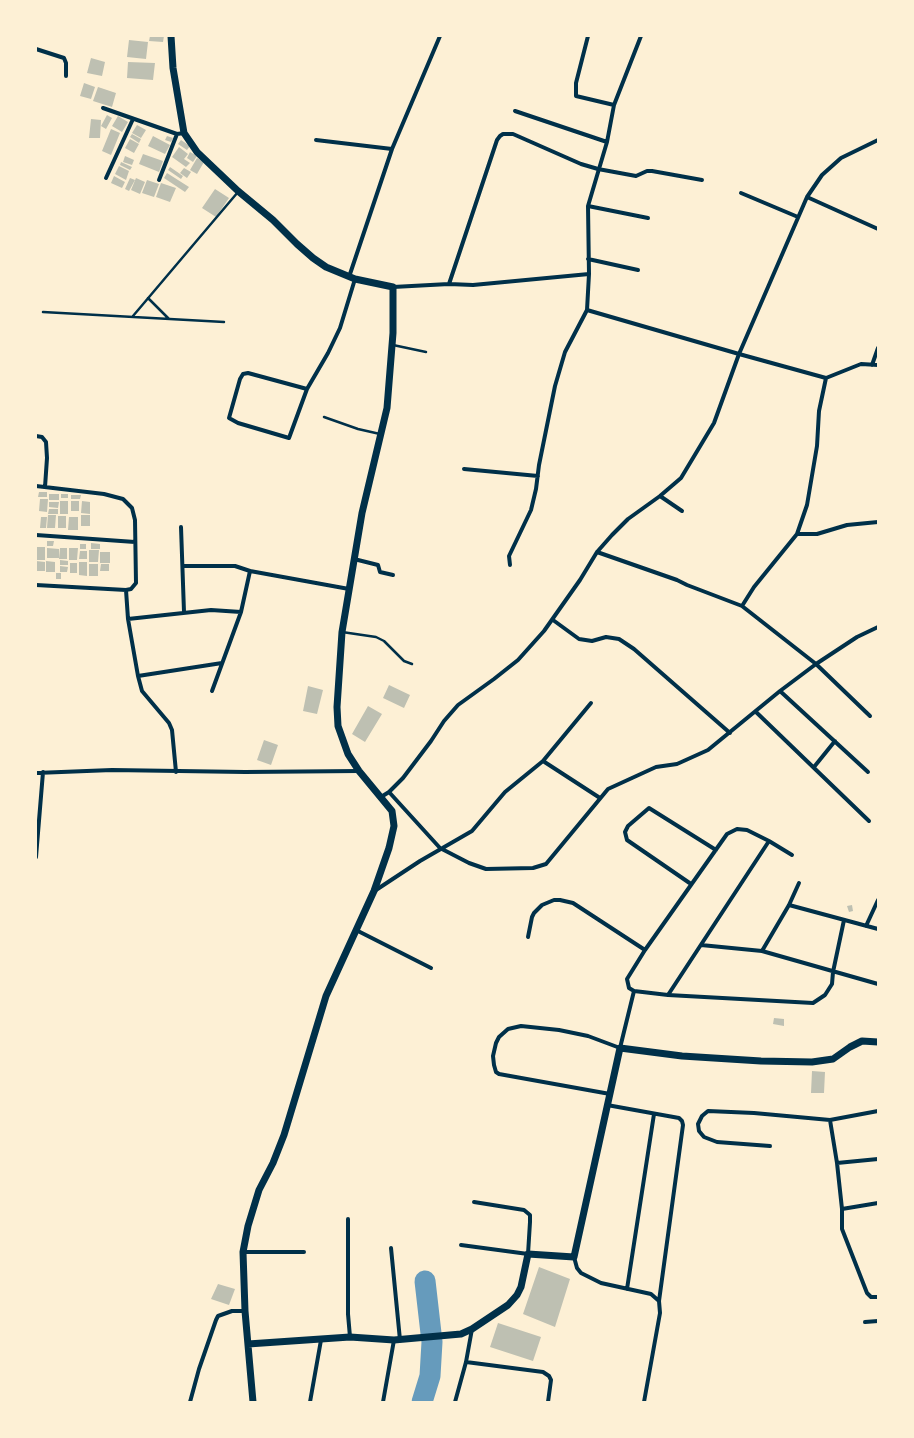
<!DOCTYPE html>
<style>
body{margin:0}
#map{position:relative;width:914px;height:1438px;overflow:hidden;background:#fdf0d5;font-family:"Fira Sans Condensed",sans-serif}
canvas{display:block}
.frame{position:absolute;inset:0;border:37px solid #fdf0d5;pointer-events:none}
</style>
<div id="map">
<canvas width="914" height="1438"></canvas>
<div class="frame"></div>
</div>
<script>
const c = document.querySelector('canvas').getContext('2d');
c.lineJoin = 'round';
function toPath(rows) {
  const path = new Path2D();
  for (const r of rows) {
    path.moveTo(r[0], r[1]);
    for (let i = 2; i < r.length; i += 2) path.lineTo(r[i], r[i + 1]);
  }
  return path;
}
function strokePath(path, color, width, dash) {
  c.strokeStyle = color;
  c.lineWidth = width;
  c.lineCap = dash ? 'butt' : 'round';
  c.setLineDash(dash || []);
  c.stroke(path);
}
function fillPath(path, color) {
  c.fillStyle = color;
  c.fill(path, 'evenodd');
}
const river = toPath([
 [422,1402,430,1376,432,1342,425,1281]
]);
const building = toPath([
 [150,36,164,36,163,42,149,41],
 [129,40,148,42,146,59,127,57],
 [91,58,105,62,102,76,87,73],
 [128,62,155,63,153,80,127,78],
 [84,83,95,87,91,99,80,96],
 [98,87,116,93,112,107,93,101],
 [107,115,112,118,106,129,101,126],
 [118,116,128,122,122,132,112,126],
 [91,119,101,120,100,138,89,138],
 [137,125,146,130,141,138,132,133],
 [111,129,120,133,111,155,102,151],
 [132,134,141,139,139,143,130,137],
 [153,136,170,145,165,154,148,146],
 [167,136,173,138,171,142,165,140],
 [130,139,139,144,134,153,125,148],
 [181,140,190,146,187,150,178,144],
 [179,147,188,154,184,159,190,163,186,167,172,157],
 [190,152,197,156,193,162,187,158],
 [143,154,163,161,159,172,139,164],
 [125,156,134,160,132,165,123,162],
 [197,158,204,162,197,174,190,170],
 [121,162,132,167,130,170,120,165],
 [119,166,129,171,126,180,115,174],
 [170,167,183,176,181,179,168,170],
 [184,168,191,172,187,178,180,173],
 [167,173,189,187,185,192,164,178],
 [114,176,125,182,122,188,111,183],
 [130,178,135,180,129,191,125,189],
 [136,178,145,182,140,194,131,190],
 [147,180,159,184,154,197,142,193],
 [161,183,176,188,170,202,156,197],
 [215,189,229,198,216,217,202,208],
 [39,492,47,492,47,497,38,497],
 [49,494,59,494,59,500,49,500],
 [61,494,68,494,68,498,61,498],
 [71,495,81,495,80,499,71,499],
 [40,499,48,499,47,512,39,511],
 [60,501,68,501,68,514,60,514],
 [71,501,79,501,79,511,71,511],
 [82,501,90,502,90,514,81,513],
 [49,502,59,502,58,508,49,507],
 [49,509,58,509,58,514,48,514],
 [48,515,56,515,55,528,47,528],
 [81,515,90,515,90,526,81,526],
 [58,516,66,516,66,528,58,528],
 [41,517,47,517,46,528,40,528],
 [69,517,78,517,78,530,68,530],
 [47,541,54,541,53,546,47,546],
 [91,543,100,544,100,549,91,549],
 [80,544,86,544,86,549,80,549],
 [36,547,45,547,45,560,36,560],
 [47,548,59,549,59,558,47,558],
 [60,548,67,548,67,559,59,559],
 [69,548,78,548,77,560,69,560],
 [89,550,99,550,98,562,89,562],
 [80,551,87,551,87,559,79,559],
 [100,552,110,552,110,563,100,563],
 [60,560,68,561,68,565,60,565],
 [36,561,45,562,45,571,36,571],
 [46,561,55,562,55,572,46,572],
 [79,562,87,562,87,576,79,575],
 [70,563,77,563,77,573,70,573],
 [89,564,98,564,98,576,89,576],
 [101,564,109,564,109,571,100,571],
 [60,566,68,567,67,572,60,572],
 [56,573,61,573,61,579,56,579],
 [389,685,410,695,404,708,383,698],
 [308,686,323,690,317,714,303,711],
 [368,706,382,714,365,742,352,734],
 [264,740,278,745,271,765,257,760],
 [852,905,853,911,849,912,847,906],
 [774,1018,784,1019,784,1026,773,1024],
 [812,1071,825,1072,824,1093,811,1093],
 [539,1267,570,1279,555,1327,523,1314],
 [218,1284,235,1289,229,1305,211,1299],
 [498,1323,541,1337,533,1361,490,1347]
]);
const service = toPath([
 [148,298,169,319],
 [43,312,224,322],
 [133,316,238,192],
 [393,345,426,352],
 [324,417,358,429,380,434],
 [342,632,376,637,384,641,404,661,412,664]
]);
const minor = toPath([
 [588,36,576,83,576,96,614,105],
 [36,49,64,58,66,63,66,76],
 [103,108,177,134,184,133],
 [515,111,607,142],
 [316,140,392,149],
 [106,178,133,119],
 [159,180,177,134],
 [741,193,798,217],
 [807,197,878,229],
 [588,206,648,218],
 [588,259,638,270],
 [349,277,392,149,440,36],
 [449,284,497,140,500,136,503,134,513,134,581,164,598,169,636,176,647,171,652,171,702,180],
 [393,287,449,284,473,285,589,274],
 [587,310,739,354,826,378,861,364,878,365],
 [872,365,878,348],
 [307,389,248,373,243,374,240,379,229,418,238,423,289,438,307,389,328,353,340,328,355,279],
 [36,436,42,437,46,442,47,458,45,487],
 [464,469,538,476],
 [36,486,104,494,123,499,132,508,135,520,136,583,131,589,126,590,36,585],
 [660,496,682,511],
 [181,527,184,612],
 [797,534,817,534,847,525,878,522],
 [36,535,135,542],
 [597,552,677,580,687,585,742,606,816,664,870,716],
 [354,559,378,565,380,572,393,575],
 [510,565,509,556,531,510,536,489,539,465,555,386,565,352,587,310,589,274,588,206,607,142,614,105,641,36],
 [183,566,235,566,250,571,241,612,212,691],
 [250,571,349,589],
 [126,590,128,619,138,676,142,691,169,723,172,730,176,772],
 [742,606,754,587,797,534,807,505,817,446,819,411,826,378],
 [128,619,211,610,241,612],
 [553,620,579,639,592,641,606,637,619,639,634,649,730,733],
 [138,676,222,663],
 [780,691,868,772],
 [756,712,869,821],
 [543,761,600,798],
 [814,767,835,741],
 [36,773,112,770,245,772,359,771],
 [389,792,440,848,469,863,486,869,533,868,546,864,608,789,656,767,677,764,708,750,780,691,816,664,857,637,878,627],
 [381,797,389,792,403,778,431,741,444,721,458,705,494,679,518,660,544,631,580,580,597,552,612,535,628,519,660,496,681,478,714,423,739,354,807,197,822,175,841,158,878,140],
 [792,855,769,841,747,830,737,829,727,834,645,950,627,979,629,988,634,991,668,995,813,1003,825,995,832,984,833,972,844,920],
 [36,857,43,772],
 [691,884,627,840,625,832,628,826,649,808,716,850],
 [376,890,420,861,472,831,505,792,543,761,591,703],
 [789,905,878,929],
 [866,926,878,900],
 [356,930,431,968],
 [528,937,532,917,534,913,542,905,554,900,560,900,573,903,645,950],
 [701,945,762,951,878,984],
 [762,951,789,905,799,883],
 [668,995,769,841],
 [610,1094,499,1074,496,1072,494,1065,493,1056,496,1043,499,1037,508,1029,521,1026,559,1030,588,1036,620,1048,634,991],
 [607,1105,679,1118,682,1121,683,1125,659,1301],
 [830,1120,837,1163,842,1209,842,1229,867,1293,871,1297,878,1297],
 [770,1146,717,1142,704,1137,699,1131,698,1124,702,1116,708,1111,754,1113,830,1120,878,1111],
 [837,1163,878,1159],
 [842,1209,878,1203],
 [348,1219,348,1314,350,1337],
 [461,1245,528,1254,530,1222,530,1215,524,1210,474,1202],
 [391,1248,400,1340],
 [243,1252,304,1252],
 [574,1257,577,1268,581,1273,601,1283,651,1294,659,1301,660,1313,644,1402],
 [627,1289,654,1114],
 [865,1322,878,1321],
 [466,1362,543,1372,549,1376,551,1380,548,1402],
 [190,1402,199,1369,216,1320,218,1316,232,1311,245,1311],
 [310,1402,321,1340],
 [383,1402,394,1340],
 [455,1402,466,1362,472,1329]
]);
const tertiary = toPath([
 [171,36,173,68,184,133,197,152,238,191,273,220,297,244,313,258,326,267,355,279,393,287,393,333,387,408,362,513,342,632,337,707,338,726,348,754,359,771,392,811,394,826,389,848,374,891,326,996,284,1135,273,1163,259,1190,248,1226,243,1252,245,1311,253,1402],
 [248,1344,350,1337,394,1340,461,1334,472,1329,508,1305,517,1295,521,1287,528,1254,574,1257,620,1048,682,1056,761,1061,812,1062,833,1059,850,1047,862,1041,878,1042]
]);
strokePath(river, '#669bbc', 21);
fillPath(building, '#bec0b2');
strokePath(service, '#003049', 2.5);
strokePath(minor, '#003049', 4);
strokePath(tertiary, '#003049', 7);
</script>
